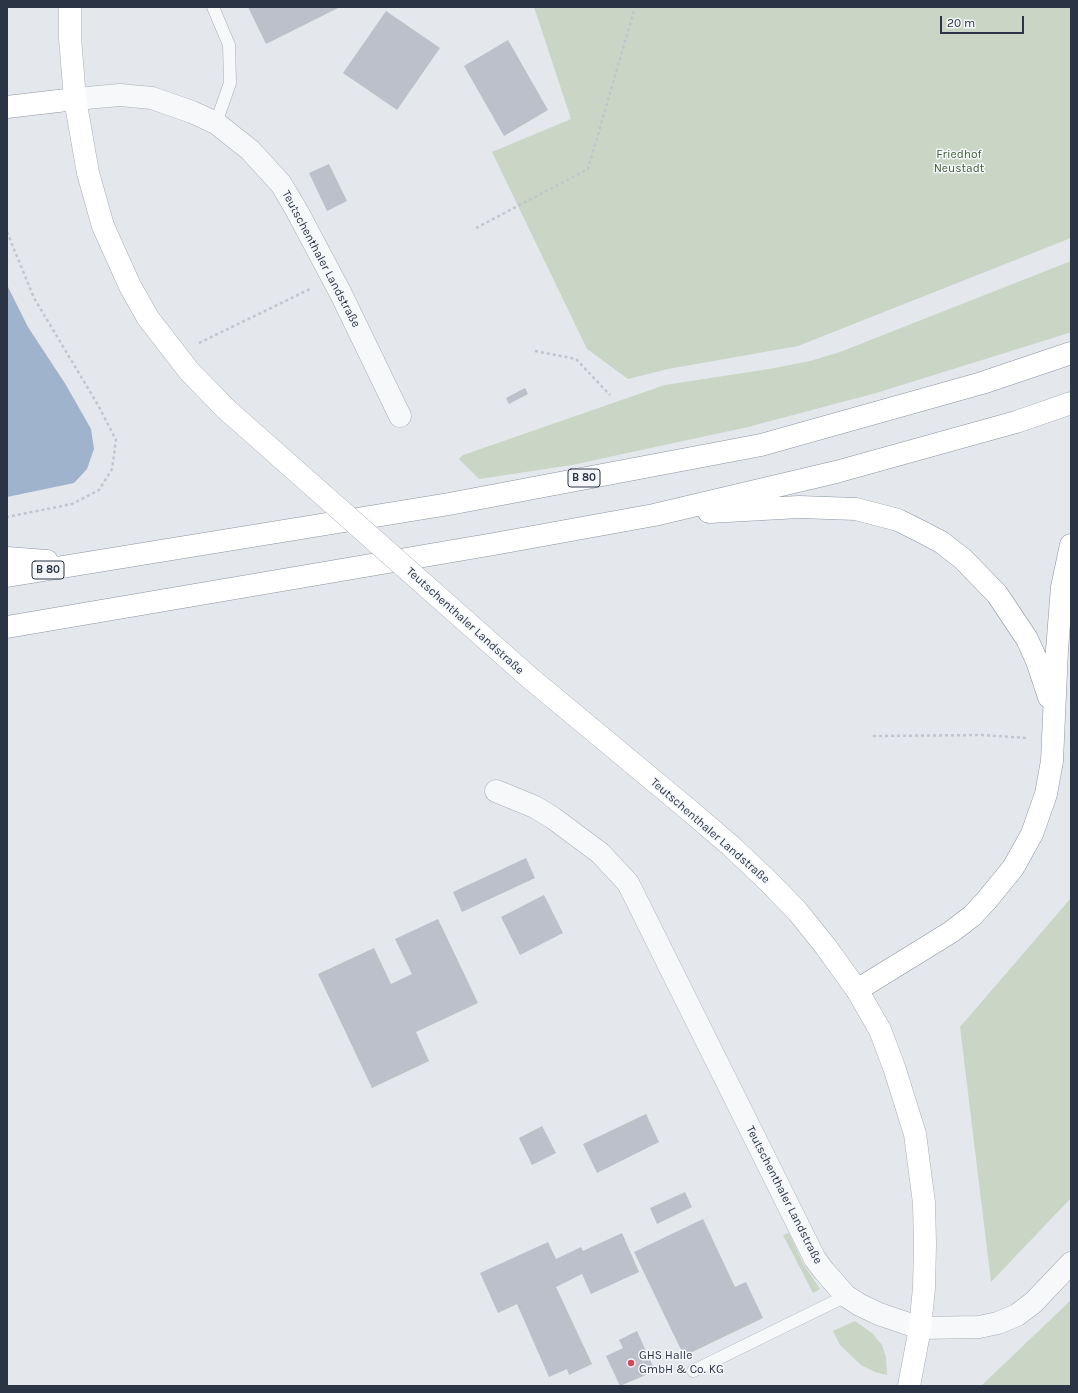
<!DOCTYPE html>
<meta charset="utf-8">
<style>
body{margin:0}
#map{position:relative;width:1078px;height:1393px;overflow:hidden;background:#e4e7ec;font-family:Karla,sans-serif}
canvas{display:block}
.frame{position:absolute;inset:0;border:8px solid #2b3445;pointer-events:none}
.scale{position:absolute;left:940px;top:16px;width:84px;height:18px;box-sizing:border-box;border:2px solid #2b3445;border-top:0;padding-left:5px;font-size:12px;line-height:14px;white-space:nowrap;color:#2b3445;-webkit-text-stroke:3px #f4f6f9;paint-order:stroke}
</style>
<div id="map">
<canvas width="1078" height="1393"></canvas>
<div class="frame"></div>
<div class="scale">20 m</div>
</div>
<script>
const c = document.querySelector('canvas').getContext('2d');
c.lineJoin = 'round';
function fillPath(path, color) {
  c.fillStyle = color;
  c.fill(path, 'evenodd');
}
function toPath(rows) {
  const path = new Path2D();
  for (const r of rows) {
    path.moveTo(r[0], r[1]);
    for (let i = 2; i < r.length; i += 2) path.lineTo(r[i], r[i + 1]);
  }
  return path;
}
function strokePath(path, color, width, dash) {
  c.strokeStyle = color;
  c.lineWidth = width;
  c.lineCap = dash ? 'butt' : 'round';
  c.setLineDash(dash || []);
  c.stroke(path);
}
function write(font, color, halo, rows, align = 'center') {
  c.font = font + ' Karla,sans-serif';
  c.lineWidth = 3;
  c.setLineDash([]);
  c.textBaseline = 'middle';
  c.strokeStyle = halo;
  c.fillStyle = color;
  for (const [text, x, y, turn = 0] of rows) {
    c.save();
    c.translate(x, y);
    c.rotate((+turn || 0) * Math.PI / 180);
    c.textAlign = isNaN(turn) ? turn : align;
    if (halo) c.strokeText(text, 0, 0);
    c.fillText(text, 0, 0);
    c.restore();
  }
}
const green = toPath([
 [534,7,1071,7,1071,238,798,346,668,369,628,379,587,349,492,152,571,119],
 [1071,261,1071,332,1069,333,876,393,748,427,572,465,479,479,459,459,463,455,665,385,769,369,810,361,840,352],
 [1071,898,1071,1198,991,1282,960,1027],
 [789,1233,804,1265,820,1289,813,1293,783,1235],
 [1071,1300,1071,1386,981,1386],
 [855,1321,872,1333,882,1345,886,1357,887,1375,875,1372,861,1365,840,1345,833,1331]
]);
const water = toPath([
 [7,285,28,327,66,385,91,429,94,449,87,469,74,483,7,497]
]);
const building = toPath([
 [248,7,340,7,266,44],
 [386,11,440,48,397,110,343,73],
 [508,40,548,110,504,136,464,66],
 [329,164,347,201,327,211,309,173],
 [525,388,528,394,509,404,506,398],
 [526,858,535,878,462,912,453,892],
 [544,895,563,933,520,955,501,917],
 [438,919,478,1003,416,1032,429,1061,372,1088,318,974,374,948,391,984,412,974,395,939],
 [646,1114,659,1142,597,1173,583,1144],
 [542,1126,556,1153,532,1165,519,1138],
 [685,1192,692,1207,657,1224,650,1208],
 [703,1219,735,1287,746,1282,763,1318,684,1356,634,1252],
 [622,1233,639,1272,591,1294,582,1274,556,1287,592,1364,569,1375,567,1369,549,1377,517,1304,498,1313,480,1273,548,1242,556,1259,581,1247,583,1251],
 [637,1331,655,1371,620,1386,606,1356,623,1348,619,1340]
]);
const path = toPath([
 [476,228,588,169,635,7],
 [7,232,34,298,98,405,116,440,112,469,99,490,72,504,7,517],
 [199,343,310,289],
 [535,351,576,359,610,395],
 [873,736,982,735,1027,738]
]);
const lane = toPath([
 [213,7,229,45,230,83,216,123],
 [693,1371,846,1296]
]);
const street = toPath([
 [75,99,120,95,152,98,192,112,216,123,250,150,281,184,297,211,341,294,400,416],
 [496,791,535,807,553,818,600,853,628,883,815,1259,824,1271,846,1296,860,1305,879,1314,920,1328,979,1327,998,1323,1017,1315,1034,1302,1071,1263]
]);
const secondary = toPath([
 [70,7,70,38,75,99,88,173,103,226,130,286,148,318,189,371,226,409],
 [530,678,689,810,731,846,769,882,798,912,826,947,857,990,880,1030,894,1067,915,1134,924,1203,925,1244,924,1288,920,1328,909,1386]
]);
const highway = toPath([
 [7,107,75,99],
 [709,512,799,507,856,509,898,520,920,531,941,542,963,559,997,594,1027,639,1037,661,1049,697],
 [7,558,47,561],
 [7,576,449,504,761,445,982,383,1071,353],
 [7,627,494,544,654,515,836,472,1016,422,1071,403],
 [857,990,951,932,972,916,986,901,1013,868,1032,834,1046,794,1052,761,1057,650,1062,587,1071,545]
]);
const secondaryBridge = toPath([
 [226,409,530,678]
]);
const markers = [
 [631,1363,4,"#d1495b"]
];
const shields = [
 [584,478,32],
 [48,570,32]
];
const shieldNames = [
 ["B 80",584,478],
 ["B 80",48,570]
];
const parkNames = [
 ["Friedhof",959,155],
 ["Neustadt",959,169]
];
const streetNames = [
 ["Teutschenthaler Landstraße",321,259,62],
 ["Teutschenthaler Landstraße",465,621,42],
 ["Teutschenthaler Landstraße",710,831,41],
 ["Teutschenthaler Landstraße",784,1195,63]
];
const poiNames = [
 ["GHS Halle",639,1356],
 ["GmbH & Co. KG",639,1370]
];
fillPath(green, '#c9d6c5');
fillPath(water, '#9fb4cc');
fillPath(building, '#bbc0ca');
strokePath(lane, '#a9aeb7', 13);
strokePath(street, '#a9aeb7', 23);
strokePath(secondary, '#a9aeb7', 23);
strokePath(highway, '#8b94a3', 23);
strokePath(path, '#c2c5cb', 2.5, [3, 3]);
strokePath(lane, '#f7f8fa', 12);
strokePath(street, '#f7f8fa', 22);
strokePath(secondary, '#fff', 22);
strokePath(highway, '#fff', 22);
strokePath(secondaryBridge, '#a9aeb7', 23, []);
strokePath(secondaryBridge, '#fff', 22);
for (const [x, y, r, color] of markers) {
  const dot = new Path2D();
  dot.arc(x, y, r, 0, 2 * Math.PI);
  c.fillStyle = color;
  c.fill(dot);
  strokePath(dot, '#f4f6f9', 1.5);
}
for (const [x, y, w] of shields) {
  const box = new Path2D();
  box.roundRect(x - w / 2, y - 9, w, 18, 3);
  c.fillStyle = '#f4f6f9';
  c.fill(box);
  strokePath(box, '#2b3445', 1);
}
write('bold 11px', '#2b3445', null, shieldNames);
write('12px', '#3f6138', '#f4f6f9', parkNames);
write('12px', '#2b3445', '#f4f6f9', streetNames);
write('12px', '#2b3445', '#f4f6f9', poiNames, 'left');
</script>
